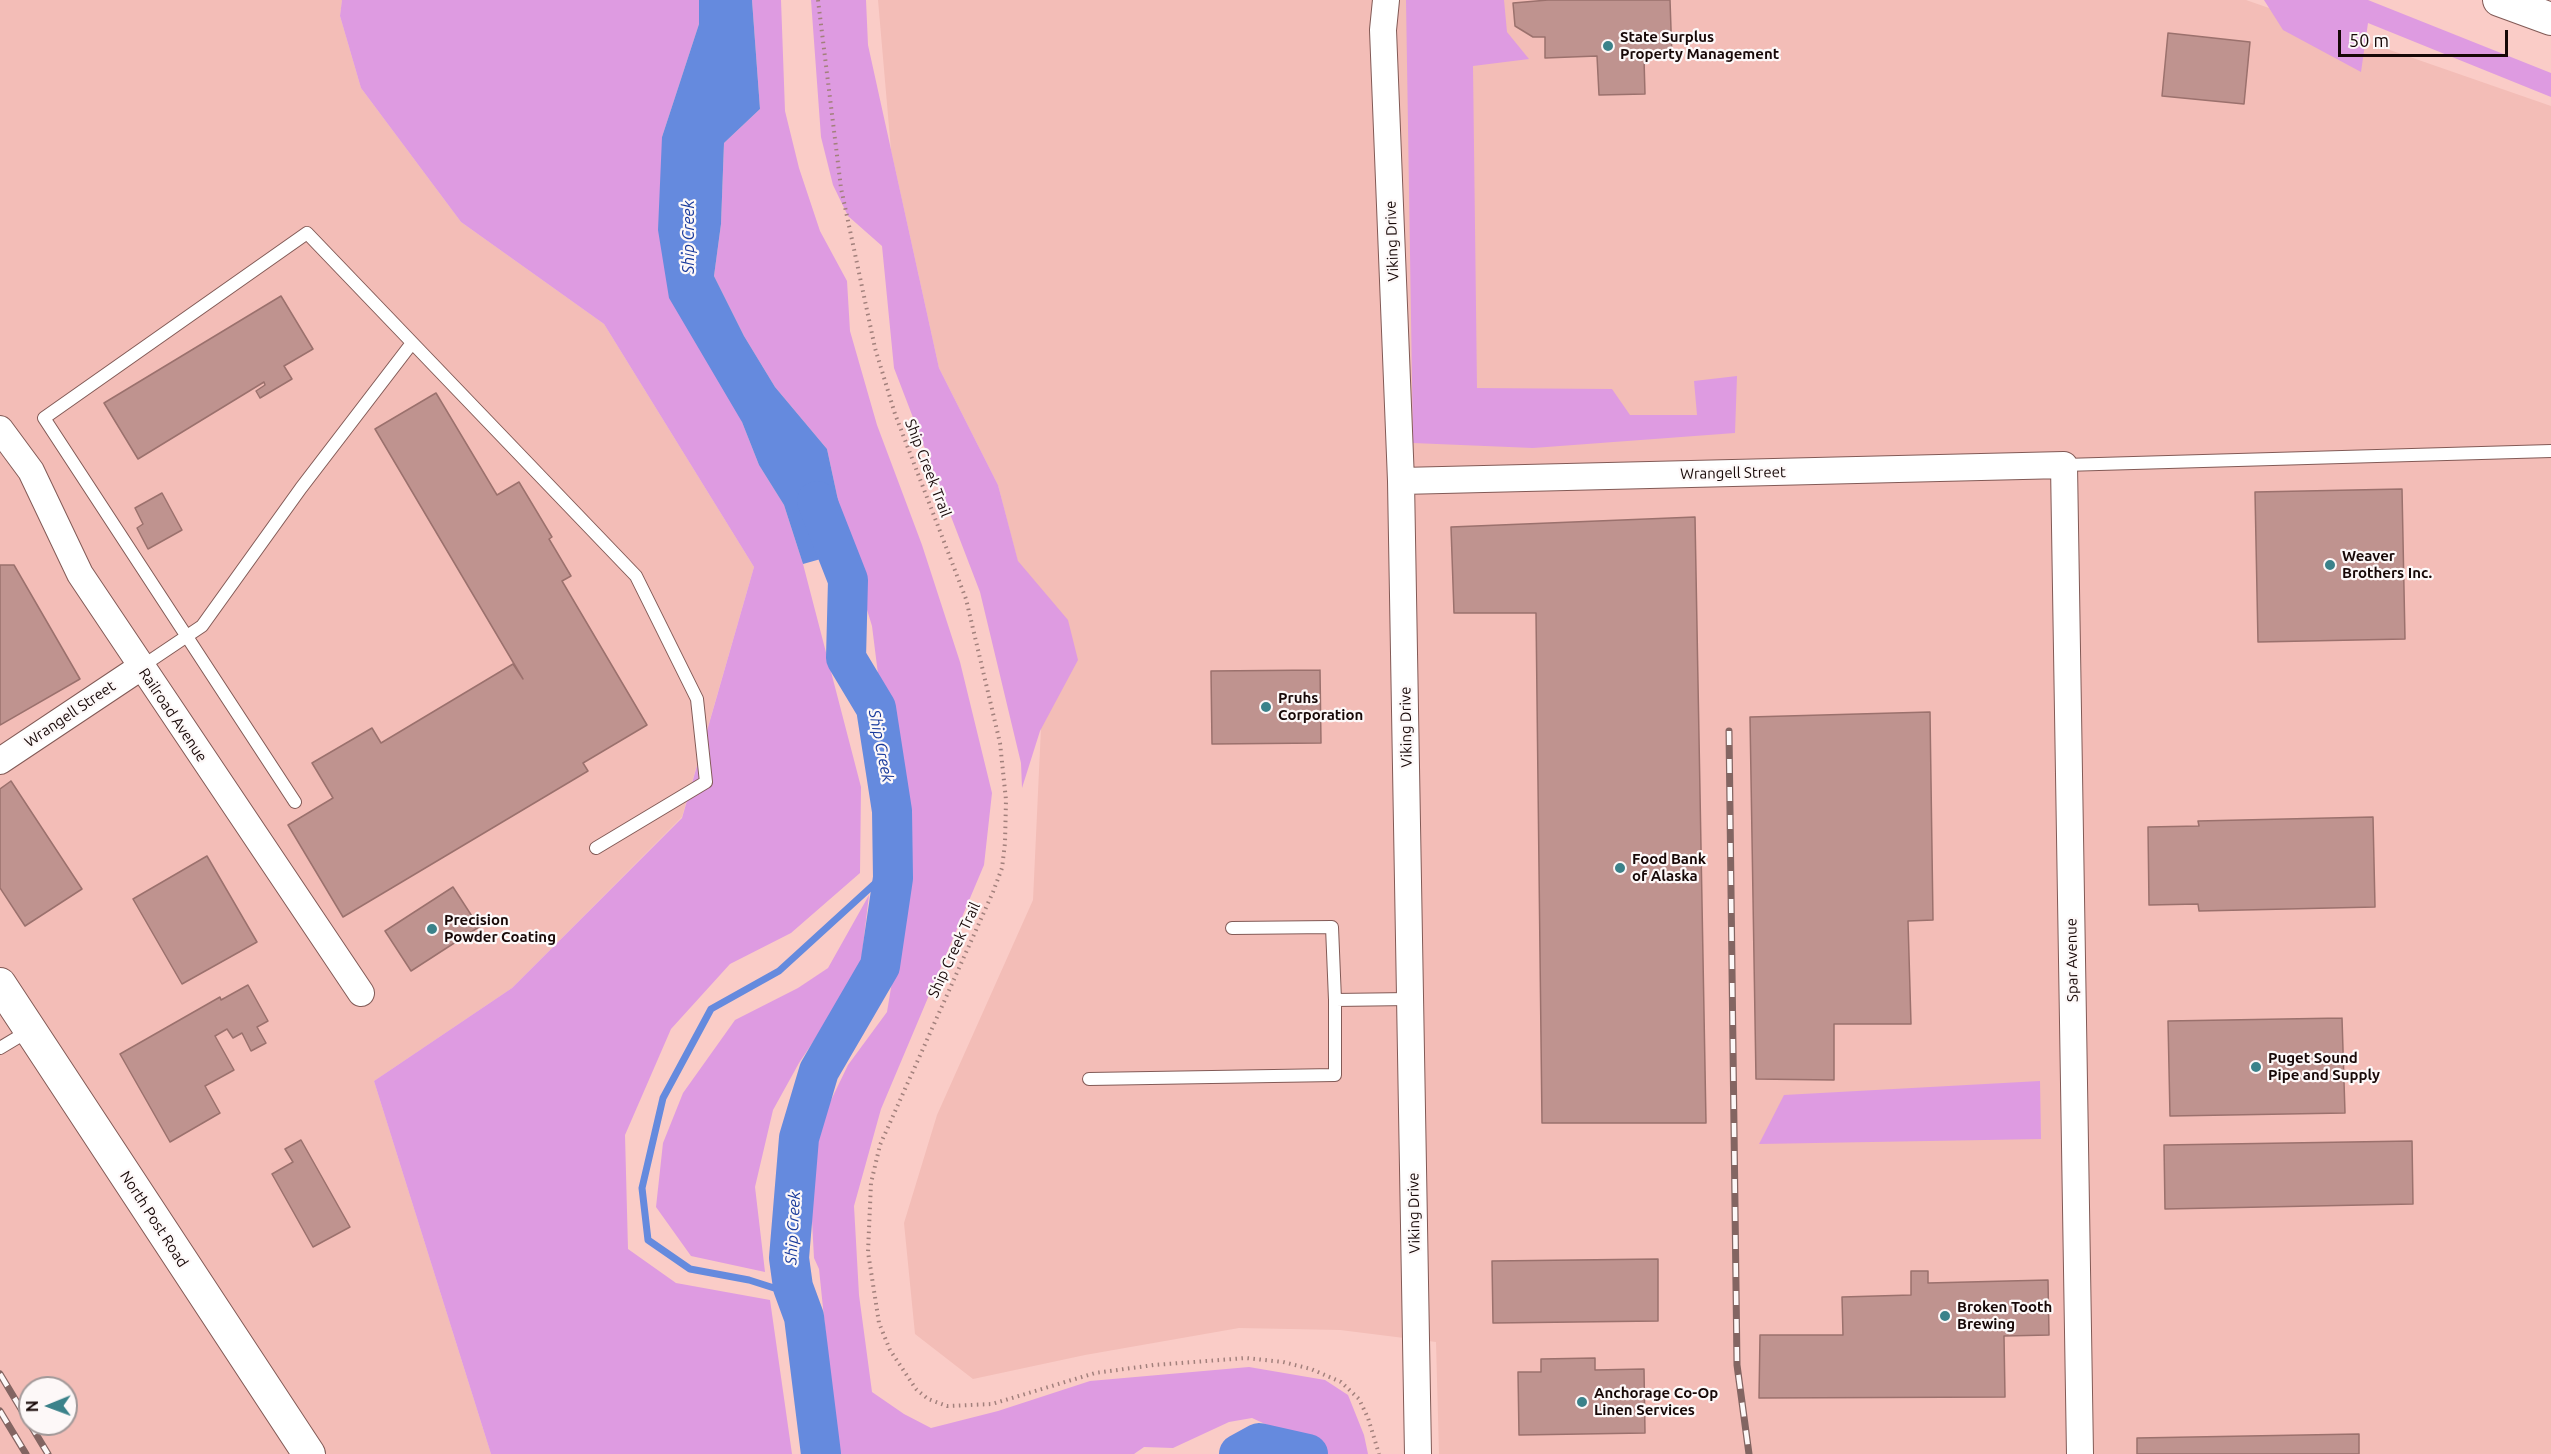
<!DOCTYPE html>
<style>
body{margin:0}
#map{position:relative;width:2551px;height:1454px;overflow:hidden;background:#faccc7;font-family:Ubuntu,sans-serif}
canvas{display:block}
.north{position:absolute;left:18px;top:1376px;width:60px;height:60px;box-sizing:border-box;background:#fdf8f8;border:2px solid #a19898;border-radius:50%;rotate:269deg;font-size:16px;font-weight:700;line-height:24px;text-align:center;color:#170807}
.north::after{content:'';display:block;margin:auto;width:21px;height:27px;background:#3b828a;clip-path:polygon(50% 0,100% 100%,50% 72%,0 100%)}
.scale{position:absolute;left:2338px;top:30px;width:170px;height:27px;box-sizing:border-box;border:3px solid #170807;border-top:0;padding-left:8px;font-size:18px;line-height:21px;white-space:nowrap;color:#170807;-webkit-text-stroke:4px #fdf8f8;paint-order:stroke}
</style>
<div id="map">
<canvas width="2551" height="1454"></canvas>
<div class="north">N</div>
<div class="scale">50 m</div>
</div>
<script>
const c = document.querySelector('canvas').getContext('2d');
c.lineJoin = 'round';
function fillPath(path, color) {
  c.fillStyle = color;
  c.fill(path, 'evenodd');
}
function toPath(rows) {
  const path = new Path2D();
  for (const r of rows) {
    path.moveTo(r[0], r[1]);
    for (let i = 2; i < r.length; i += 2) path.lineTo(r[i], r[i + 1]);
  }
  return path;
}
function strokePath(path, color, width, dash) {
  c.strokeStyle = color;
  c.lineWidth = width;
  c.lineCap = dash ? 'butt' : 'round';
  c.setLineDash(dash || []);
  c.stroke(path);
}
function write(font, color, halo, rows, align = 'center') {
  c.font = font + ' Ubuntu,sans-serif';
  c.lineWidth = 4.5;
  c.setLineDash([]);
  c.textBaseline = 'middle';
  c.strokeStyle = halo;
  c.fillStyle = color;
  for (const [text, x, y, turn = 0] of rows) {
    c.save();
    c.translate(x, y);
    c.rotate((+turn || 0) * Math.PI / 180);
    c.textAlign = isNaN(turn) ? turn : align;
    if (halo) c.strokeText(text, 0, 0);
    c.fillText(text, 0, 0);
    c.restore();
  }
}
const built = toPath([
 [0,0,342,0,340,16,361,88,461,222,604,324,754,567,682,817,512,988,374,1081,491,1454,0,1454],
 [30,1388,66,1388,66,1424,30,1424],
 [878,0,2246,0,2551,106,2551,1454,1439,1454,1436,1342,1340,1330,1239,1328,1085,1355,973,1379,915,1334,904,1223,937,1115,1033,900,1044,663,998,485,939,368,891,150]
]);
const green = toPath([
 [342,0,699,0,699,24,662,137,742,422,759,465,784,505,803,564,861,787,860,873,791,933,730,964,671,1029,625,1135,628,1249,676,1283,770,1300,792,1454,491,1454,374,1081,512,988,682,818,754,567,604,324,461,222,361,88,340,16],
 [752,0,781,0,785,111,799,168,820,231,847,281,850,331,877,425,922,545,960,662,992,793,984,865,881,1109,854,1206,859,1295,872,1392,904,1414,931,1428,998,1411,1090,1381,1249,1367,1325,1380,1348,1395,1364,1435,1368,1454,1321,1454,1315,1447,1252,1418,1229,1422,1173,1448,1144,1447,1134,1454,838,1454,819,1269,814,1258,811,1203,817,1129,848,1065,887,1012,905,903,902,784,880,690,872,626,849,551,827,449,775,387,744,336,714,276,721,224,724,143,760,109],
 [811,0,866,0,868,45,939,368,998,485,1018,561,1068,620,1078,660,1040,731,1022,788,1021,763,980,592,894,368,882,246,848,216,833,185,821,137],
 [1406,0,1504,0,1507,32,1529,59,1473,66,1477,388,1612,389,1630,415,1697,415,1694,381,1737,376,1735,433,1533,448,1413,443],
 [2264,0,2368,0,2551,73,2551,97,2368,23,2361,72,2283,30],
 [869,895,860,971,799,1063,773,1110,755,1187,765,1272,691,1256,656,1207,663,1143,683,1093,735,1020,798,988,828,968],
 [2040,1081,2041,1139,1759,1144,1784,1095]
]);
const water = toPath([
 [699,0,752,0,760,109,724,143,721,224,714,276,744,336,775,387,827,449,849,551,803,564,784,505,759,465,742,422,669,298,658,230,662,137,699,24]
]);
const stream = toPath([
 [796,1295,749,1280,690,1269,648,1240,642,1188,663,1098,711,1009,779,971,893,867]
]);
const river = toPath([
 [817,501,848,580,846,658,876,708,892,811,893,878,880,966,819,1071,799,1138,789,1258,793,1287,804,1317,821,1454],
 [1239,1454,1259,1443,1308,1454]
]);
const building = toPath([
 [1548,0,1670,0,1672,58,1644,59,1645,94,1599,95,1597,56,1545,58,1545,37,1533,37,1515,26,1513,3,1548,0],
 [2168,33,2250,42,2244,104,2162,96,2168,33],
 [281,296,313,349,284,366,292,379,260,398,256,391,265,385,264,382,138,459,104,403,281,296],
 [436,393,497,495,519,482,552,537,549,539,571,576,562,581,647,725,583,763,588,771,343,917,288,825,333,798,312,763,372,728,381,743,513,664,523,679,375,429,436,393],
 [2402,489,2405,639,2258,642,2255,492,2402,489],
 [162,493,182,530,148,549,137,528,143,524,135,508,162,493],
 [1695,517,1706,1123,1542,1123,1536,613,1454,613,1451,527,1695,517],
 [0,565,14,565,80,679,0,725,0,565],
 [1320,670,1321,743,1212,744,1211,671,1320,670],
 [1930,712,1933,920,1908,921,1911,1024,1834,1024,1834,1080,1756,1079,1750,717,1930,712],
 [11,781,82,889,25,926,0,888,0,789,11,781],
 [2373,817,2375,907,2199,911,2198,904,2149,905,2148,827,2199,826,2198,821,2373,817],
 [207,856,257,942,182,984,133,899,207,856],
 [453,887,479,927,411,971,385,931,453,887],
 [248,985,268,1021,257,1027,266,1043,251,1051,242,1033,233,1038,227,1029,215,1036,234,1070,205,1086,220,1113,170,1142,120,1054,220,997,221,1000,248,985],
 [2342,1018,2345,1113,2170,1116,2168,1021,2342,1018],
 [301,1140,350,1227,313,1247,272,1174,293,1162,285,1149,301,1140],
 [2412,1141,2413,1204,2165,1209,2164,1145,2412,1141],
 [1658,1259,1658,1321,1493,1323,1492,1261,1658,1259],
 [1911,1271,1928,1271,1928,1283,2048,1280,2049,1335,2004,1336,2005,1397,1759,1398,1760,1335,1843,1335,1842,1297,1911,1295,1911,1271],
 [1595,1358,1595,1370,1644,1369,1645,1433,1519,1435,1518,1372,1541,1372,1541,1359,1595,1358],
 [2359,1434,2359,1454,2137,1454,2137,1438,2359,1434]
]);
const path = toPath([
 [818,0,841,188,875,348,895,414,966,599,1000,743,1006,800,1005,843,1002,868,993,892,880,1145,871,1183,868,1252,879,1323,890,1350,916,1389,928,1399,947,1406,992,1404,1095,1373,1154,1365,1246,1358,1283,1362,1311,1369,1341,1382,1359,1399,1368,1418,1379,1454]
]);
const service = toPath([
 [2064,465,2551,451],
 [141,667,202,626,301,488,412,343],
 [295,802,44,418,307,233,636,576,697,699,706,782,596,848],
 [1232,928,1332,927,1335,1000],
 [0,1048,30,1030],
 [1089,1079,1335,1075,1335,1000,1410,999]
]);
const minor = toPath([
 [1386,0,1383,30,1401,481,1418,1454],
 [0,429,31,471,80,574,361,993],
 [1401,481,2064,465,2080,1454],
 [0,761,141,667]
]);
const tertiary = toPath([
 [2499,0,2551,19],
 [0,984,309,1454]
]);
const rail = toPath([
 [1729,731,1737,1365,1749,1454],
 [0,1374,48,1454],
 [0,1411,26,1454]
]);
const markers = [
 [1608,46,6,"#3b828a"],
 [2330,565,6,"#3b828a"],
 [1266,707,6,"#3b828a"],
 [1620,868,6,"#3b828a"],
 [432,929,6,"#3b828a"],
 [2256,1067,6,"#3b828a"],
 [1945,1316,6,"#3b828a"],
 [1582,1402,6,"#3b828a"]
];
const poiNames = [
 ["State Surplus",1620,37],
 ["Property Management",1620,54],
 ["Weaver",2342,556],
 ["Brothers Inc.",2342,573],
 ["Pruhs",1278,698],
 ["Corporation",1278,715],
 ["Food Bank",1632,859],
 ["of Alaska",1632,876],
 ["Precision",444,920],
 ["Powder Coating",444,937],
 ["Puget Sound",2268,1058],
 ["Pipe and Supply",2268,1075],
 ["Broken Tooth",1957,1307],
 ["Brewing",1957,1324],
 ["Anchorage Co-Op",1594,1393],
 ["Linen Services",1594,1410]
];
const streetNames = [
 ["Viking Drive",1392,241,-92],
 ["Ship Creek Trail",928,468,69],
 ["Wrangell Street",1733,473,-1],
 ["Wrangell Street",70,714,-34],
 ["Railroad Avenue",173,715,56],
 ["Viking Drive",1406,727,-91],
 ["Ship Creek Trail",954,950,-65],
 ["Spar Avenue",2072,960,-91],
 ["Viking Drive",1414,1213,-91],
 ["North Post Road",154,1219,57]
];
const waterNames = [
 ["Ship Creek",689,237,-90],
 ["Ship Creek",881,746,79],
 ["Ship Creek",793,1228,-87]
];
fillPath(built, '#f3bdb7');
fillPath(green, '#de9be1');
fillPath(water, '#658ade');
strokePath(stream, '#658ade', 7);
strokePath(river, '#658ade', 40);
fillPath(building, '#bf938f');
strokePath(building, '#9b716d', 1.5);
strokePath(service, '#825a56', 14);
strokePath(minor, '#825a56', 28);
strokePath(tertiary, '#825a56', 34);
strokePath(path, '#a2807c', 4, [1.5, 4.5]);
strokePath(service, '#fff', 12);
strokePath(minor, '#fff', 26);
strokePath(tertiary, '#fff', 32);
strokePath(rail, '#836562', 7);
strokePath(rail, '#fdf8f8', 4.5, [14]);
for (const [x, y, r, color] of markers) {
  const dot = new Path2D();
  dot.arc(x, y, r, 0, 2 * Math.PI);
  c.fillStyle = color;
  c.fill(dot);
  strokePath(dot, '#fdf8f8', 2);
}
write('bold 15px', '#170807', '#fdf8f8', poiNames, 'left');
write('15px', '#170807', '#fdf8f8', streetNames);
write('italic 16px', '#193a9c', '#fdf8f8', waterNames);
</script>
